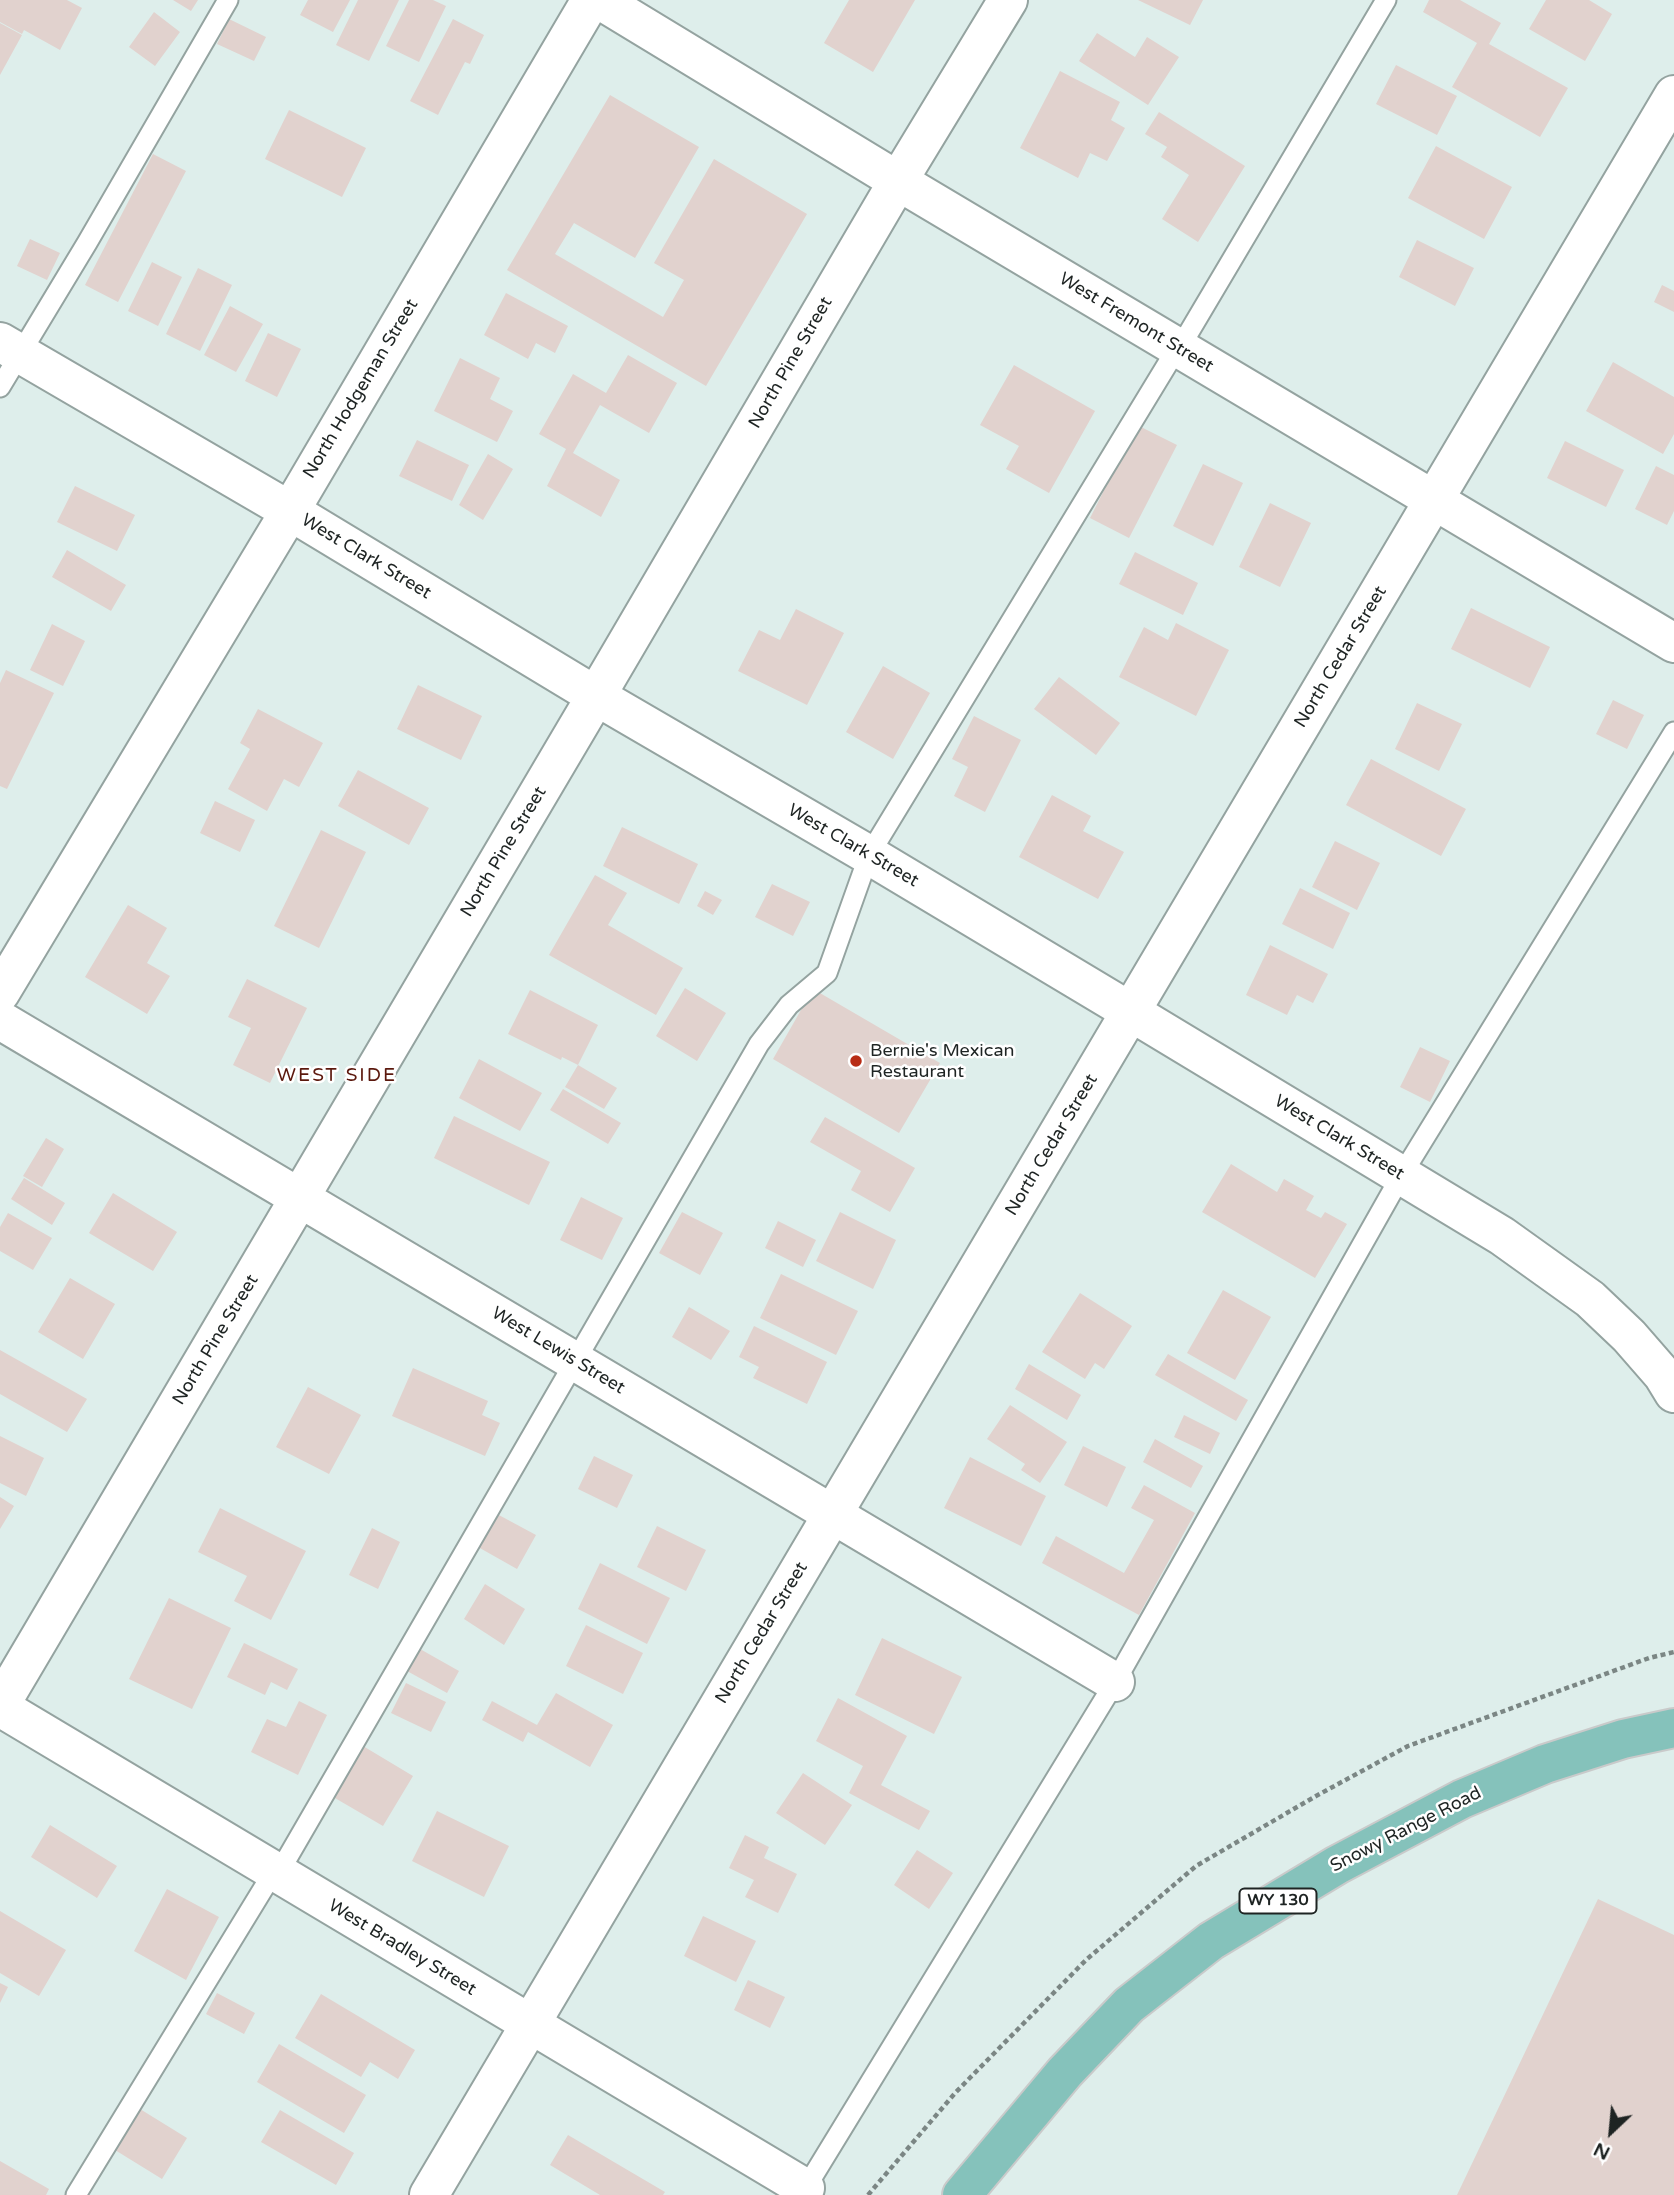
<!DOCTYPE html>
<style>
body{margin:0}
#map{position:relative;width:1674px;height:2195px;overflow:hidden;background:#deeeeb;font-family:"Varela Round",sans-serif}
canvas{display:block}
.north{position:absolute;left:1576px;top:2097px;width:70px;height:70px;-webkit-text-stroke:5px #fff;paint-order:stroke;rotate:206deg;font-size:19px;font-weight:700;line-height:28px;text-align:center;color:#1e2423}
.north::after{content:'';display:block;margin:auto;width:24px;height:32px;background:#1e2423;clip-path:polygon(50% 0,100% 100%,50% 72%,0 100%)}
</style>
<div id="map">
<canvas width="1674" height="2195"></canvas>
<div class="north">N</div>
</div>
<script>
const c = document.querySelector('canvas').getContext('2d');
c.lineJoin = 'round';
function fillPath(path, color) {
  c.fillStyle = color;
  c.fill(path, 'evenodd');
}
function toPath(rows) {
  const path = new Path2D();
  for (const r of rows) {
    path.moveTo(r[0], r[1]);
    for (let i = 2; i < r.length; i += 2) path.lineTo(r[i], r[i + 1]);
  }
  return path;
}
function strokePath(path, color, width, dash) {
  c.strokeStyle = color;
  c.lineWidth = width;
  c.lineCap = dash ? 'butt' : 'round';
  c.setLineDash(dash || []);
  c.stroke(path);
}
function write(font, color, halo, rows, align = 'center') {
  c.font = font + ' "Varela Round",sans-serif';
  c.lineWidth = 5;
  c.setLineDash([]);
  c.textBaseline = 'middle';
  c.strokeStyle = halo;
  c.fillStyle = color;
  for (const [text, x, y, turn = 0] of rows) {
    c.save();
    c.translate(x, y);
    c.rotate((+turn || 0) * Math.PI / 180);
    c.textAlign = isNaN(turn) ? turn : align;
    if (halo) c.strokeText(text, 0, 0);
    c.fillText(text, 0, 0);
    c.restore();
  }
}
const building = toPath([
 [0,0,67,0,82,8,60,50,24,30,22,34,0,22],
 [173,0,198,0,191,11],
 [308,0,350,0,333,32,300,15],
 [358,0,399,0,369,61,336,45],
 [409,0,433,0,446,6,419,62,386,46],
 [849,0,915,0,873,72,824,43],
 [1138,0,1203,0,1190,25],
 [1429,0,1460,0,1501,23,1489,44,1568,88,1540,137,1452,87,1477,43,1423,12],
 [1546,0,1589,0,1612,14,1585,61,1529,29],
 [154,12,180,32,155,66,129,47],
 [229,19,266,37,254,61,217,44],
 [453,19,484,35,470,64,465,62,438,115,410,101],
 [0,23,22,35,0,75],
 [1097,33,1135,57,1147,37,1179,57,1148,105,1079,61],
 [1396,65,1457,96,1437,135,1376,104],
 [1060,71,1120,102,1111,120,1125,128,1107,161,1090,153,1078,178,1020,148],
 [610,95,699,147,635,258,574,223,555,254,663,317,684,280,654,263,714,159,807,214,706,386,507,270],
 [289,110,366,148,342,197,265,159],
 [1159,112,1245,166,1198,242,1162,219,1189,175,1161,157,1167,147,1145,134],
 [1436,146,1512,187,1484,239,1408,198],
 [153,154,186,171,118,302,85,285],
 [30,239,60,253,47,280,17,266],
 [1417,240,1474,268,1455,306,1399,277],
 [152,262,182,277,158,326,128,311],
 [198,268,232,285,200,351,166,334],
 [1662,285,1674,291,1674,312,1654,302],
 [506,293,568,326,555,353,536,343,528,359,484,335],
 [230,306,263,324,236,372,204,355],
 [268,333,301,349,277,397,245,381],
 [628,355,677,383,649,433,600,405,573,453,620,480,601,517,547,486,566,449,539,434,573,374,606,393],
 [460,358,500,378,490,399,513,411,497,442,434,411],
 [1613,362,1674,397,1674,434,1663,454,1586,411],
 [1014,365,1095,411,1049,493,1006,469,1019,446,980,425],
 [1137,425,1177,445,1129,538,1090,518],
 [417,440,469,465,452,501,399,476],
 [1565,441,1624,470,1606,507,1547,478],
 [488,454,513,469,483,520,459,505],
 [1203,464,1243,483,1213,546,1173,526],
 [1656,466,1674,475,1674,511,1667,525,1635,509],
 [75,486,135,515,117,551,57,522],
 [1270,503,1311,523,1280,587,1239,567],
 [67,550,126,585,111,611,52,577],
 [1135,552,1198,583,1183,615,1119,584],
 [1471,608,1550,647,1530,688,1451,649],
 [796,609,844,633,807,705,738,671,759,630,780,640],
 [1176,623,1229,650,1196,716,1119,677,1144,627,1168,640],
 [52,624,85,641,63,686,30,670],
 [883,666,930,693,893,759,846,732],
 [6,670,54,693,7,789,0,786,0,683],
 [1059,677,1120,723,1096,755,1034,709],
 [418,685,482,716,461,760,397,729],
 [1613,700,1644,715,1627,749,1596,734],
 [1417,703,1462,724,1439,771,1395,749],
 [258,709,323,743,299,787,284,779,267,811,228,789,250,749,240,743],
 [974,716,1021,740,985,812,954,796,968,767,952,759],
 [1371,759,1466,809,1441,856,1346,805],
 [358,770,429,808,409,845,338,806],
 [1052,795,1091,816,1083,831,1124,852,1098,899,1019,857],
 [215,801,255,820,240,852,200,833],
 [622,827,698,864,679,904,603,866],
 [321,830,366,852,319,948,274,926],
 [1335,841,1380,863,1357,910,1312,887],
 [595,875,627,893,608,925,683,968,656,1015,549,955],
 [772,884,810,902,793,936,755,917],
 [1300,888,1350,913,1333,949,1282,924],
 [705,891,722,900,713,915,697,906],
 [128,905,167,928,147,963,170,976,147,1014,85,977],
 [1270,945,1328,974,1313,1003,1297,995,1287,1015,1246,995],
 [247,979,307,1008,270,1083,233,1065,251,1028,228,1017],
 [685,988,726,1013,697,1061,656,1036],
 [813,989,940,1063,899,1133,773,1059],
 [530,990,598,1025,578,1065,562,1057,561,1060,508,1034],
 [1420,1047,1450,1061,1430,1102,1400,1087],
 [479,1059,542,1093,520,1131,459,1098],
 [578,1065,617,1088,604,1109,565,1087],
 [563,1089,621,1123,608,1144,550,1110],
 [454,1116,550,1162,529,1205,434,1158],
 [825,1117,915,1168,890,1212,851,1190,861,1171,810,1142],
 [46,1138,64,1149,42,1187,23,1176],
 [1231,1164,1277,1192,1284,1179,1314,1196,1306,1210,1321,1218,1325,1212,1347,1224,1315,1278,1202,1212],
 [24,1178,65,1203,52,1225,11,1199],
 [113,1193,177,1232,153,1271,89,1233],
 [581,1197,623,1218,602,1260,560,1240],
 [682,1212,723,1233,700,1275,659,1253],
 [840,1212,896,1240,873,1289,816,1261],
 [8,1213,52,1238,33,1270,0,1251,0,1227],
 [778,1221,816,1240,803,1267,765,1248],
 [781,1274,858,1311,836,1355,760,1318],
 [70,1278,115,1304,83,1359,38,1332],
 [1223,1290,1271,1317,1235,1380,1187,1353],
 [1080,1293,1132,1326,1104,1369,1095,1363,1085,1379,1042,1352],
 [689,1307,730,1331,711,1360,672,1337],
 [754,1326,827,1362,807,1404,753,1378,759,1367,739,1357],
 [0,1350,87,1399,67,1432,0,1394],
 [1168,1354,1248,1400,1236,1421,1155,1375],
 [1029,1364,1081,1395,1067,1420,1015,1389],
 [413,1368,488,1401,482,1415,500,1423,485,1456,392,1416],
 [308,1387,361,1415,329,1474,276,1447],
 [1010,1405,1067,1442,1040,1483,1021,1470,1025,1464,987,1439],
 [1184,1415,1220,1433,1210,1454,1174,1437],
 [0,1436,44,1458,26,1496,0,1483],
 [1155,1439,1203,1466,1191,1488,1143,1462],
 [1083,1446,1126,1467,1107,1507,1064,1485],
 [594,1456,633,1475,617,1508,578,1489],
 [970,1457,1046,1496,1021,1546,944,1508],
 [1144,1485,1195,1513,1139,1615,1042,1563,1056,1536,1124,1573,1154,1520,1131,1508],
 [0,1497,14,1506,0,1529],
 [220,1508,306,1551,271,1620,234,1601,247,1576,198,1552],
 [497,1514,536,1535,517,1569,478,1547],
 [657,1526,706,1550,686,1591,637,1567],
 [372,1528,400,1542,378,1589,349,1575],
 [600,1563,670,1598,647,1644,578,1609],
 [485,1584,525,1609,504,1645,464,1619],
 [169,1598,231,1628,192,1709,129,1679],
 [586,1625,643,1653,623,1694,566,1666],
 [882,1638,962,1677,934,1734,855,1695],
 [244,1643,298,1669,287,1690,271,1682,265,1695,227,1677],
 [420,1649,459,1671,447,1693,407,1671],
 [406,1683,446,1702,431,1732,391,1713],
 [556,1693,613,1725,590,1767,528,1732,523,1742,482,1720,492,1701,537,1725],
 [838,1698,907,1736,881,1785,930,1811,919,1830,849,1793,863,1766,816,1741],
 [299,1701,327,1715,298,1775,251,1752,267,1719,286,1727],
 [358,1743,413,1776,383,1826,328,1794],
 [803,1773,852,1805,825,1845,776,1813],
 [437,1811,509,1846,484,1897,412,1861],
 [50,1825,117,1866,97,1898,31,1857],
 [745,1835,769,1847,764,1858,797,1874,778,1913,745,1897,754,1880,729,1868],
 [917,1850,953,1873,929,1909,894,1885],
 [167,1889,219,1917,186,1980,134,1951],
 [1598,1899,1674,1935,1674,2195,1457,2195],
 [0,1911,66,1950,39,1996,0,1973],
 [703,1916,756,1941,736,1982,684,1956],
 [748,1980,785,1997,770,2028,734,2010],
 [0,1983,8,1987,0,2003],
 [217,1993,255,2013,244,2034,206,2014],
 [321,1994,415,2050,398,2079,370,2062,361,2077,295,2038],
 [279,2044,366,2095,344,2133,257,2082],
 [140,2109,187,2138,162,2179,115,2150],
 [280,2110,354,2153,336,2185,261,2142],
 [568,2135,665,2192,663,2195,600,2195,550,2165],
 [0,2161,49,2189,46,2195,0,2195]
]);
const path = toPath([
 [868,2195,956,2092,1087,1959,1196,1866,1316,1796,1408,1746,1649,1658,1674,1652]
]);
const service = toPath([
 [0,387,87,243,228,0],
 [802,2194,1115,1682,1401,1176,1674,732],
 [76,2195,271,1876,276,1873,278,1874,759,1044,789,1005,827,973,869,855,1176,350,1179,349,1386,0]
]);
const minor = toPath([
 [600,0,898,181,1674,643],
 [0,342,290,511,596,696,869,855,1131,1012],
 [0,993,290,511,591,0],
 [0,1020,1115,1682],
 [0,1705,596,696,898,181,1008,0],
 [0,1707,805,2188]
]);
const tertiary = toPath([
 [1131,1012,1502,1236,1590,1299,1629,1336,1663,1375,1674,1393],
 [429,2195,1674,95]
]);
const primary = toPath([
 [962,2195,1065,2072,1129,2005,1211,1941,1337,1865,1462,1799,1545,1764,1623,1739,1674,1728]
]);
const markers = [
 [856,1061,7,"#b82c15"]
];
const shields = [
 [1278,1901,77]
];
const shieldNames = [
 ["WY 130",1278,1901]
];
const streetNames = [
 ["West Fremont Street",1136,323,31],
 ["North Pine Street",791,363,-60],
 ["North Hodgeman Street",361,389,-59],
 ["West Clark Street",366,557,31],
 ["North Cedar Street",1341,657,-59],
 ["West Clark Street",853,846,30],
 ["North Pine Street",504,852,-59],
 ["West Clark Street",1339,1138,31],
 ["North Cedar Street",1052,1145,-59],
 ["North Pine Street",216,1340,-59],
 ["West Lewis Street",558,1351,31],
 ["North Cedar Street",762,1633,-59],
 ["Snowy Range Road",1406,1830,-27],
 ["West Bradley Street",402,1948,31]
];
const poiNames = [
 ["Bernie's Mexican",870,1051],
 ["Restaurant",870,1072]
];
const neighbourhoodNames = [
 ["WEST SIDE",337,1076]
];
fillPath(building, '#e1d2ce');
strokePath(service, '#94a3a0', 23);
strokePath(minor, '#94a3a0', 42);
strokePath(tertiary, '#94a3a0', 42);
strokePath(primary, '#c9caca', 42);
strokePath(path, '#7b8684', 4.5, [5, 3.5]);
strokePath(service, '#fff', 19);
strokePath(minor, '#fff', 38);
strokePath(tertiary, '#fff', 38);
strokePath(primary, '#85c2bb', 38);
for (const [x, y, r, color] of markers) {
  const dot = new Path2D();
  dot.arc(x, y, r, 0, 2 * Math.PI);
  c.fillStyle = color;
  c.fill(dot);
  strokePath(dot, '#fff', 2.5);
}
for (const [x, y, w] of shields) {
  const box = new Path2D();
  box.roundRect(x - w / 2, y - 12.5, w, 25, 5);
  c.fillStyle = '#fff';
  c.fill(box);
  strokePath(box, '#1e2423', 2);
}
write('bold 16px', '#1e2423', null, shieldNames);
write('18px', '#1e2423', '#fff', streetNames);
write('18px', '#1e2423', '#fff', poiNames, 'left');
c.letterSpacing = '2px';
write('19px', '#5b180d', '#fff', neighbourhoodNames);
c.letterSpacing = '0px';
</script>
